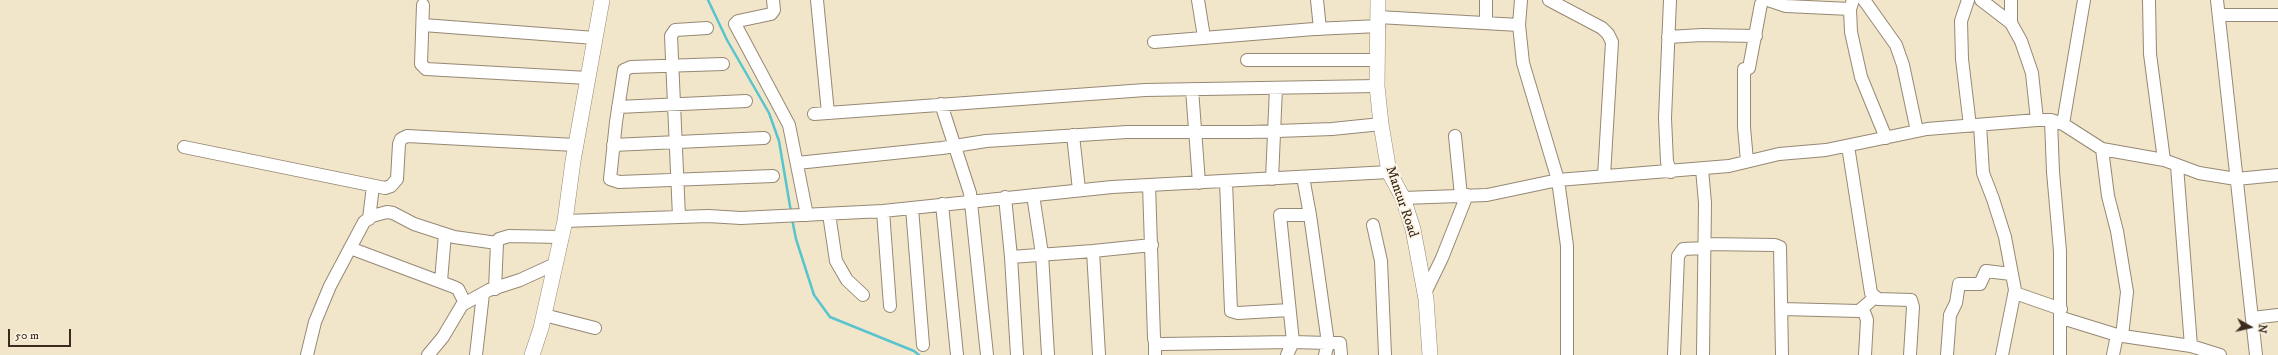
<!DOCTYPE html>
<style>
body{margin:0}
#map{position:relative;width:2278px;height:355px;overflow:hidden;background:#f1e6ca;font-family:"IM FELL DW Pica",serif}
canvas{display:block}
.north{position:absolute;left:2230px;top:307px;width:40px;height:40px;-webkit-text-stroke:3px #fcf5e5;paint-order:stroke;rotate:98deg;font-size:11px;font-weight:700;line-height:16px;text-align:center;color:#3b2a1e}
.north::after{content:'';display:block;margin:auto;width:14px;height:18px;background:#3b2a1e;clip-path:polygon(50% 0,100% 100%,50% 72%,0 100%)}
.scale{position:absolute;left:8px;top:329px;width:63px;height:18px;box-sizing:border-box;border:2px solid #3b2a1e;border-top:0;padding-left:5px;font-size:12px;line-height:14px;white-space:nowrap;color:#3b2a1e;-webkit-text-stroke:3px #fcf5e5;paint-order:stroke}
</style>
<div id="map">
<canvas width="2278" height="355"></canvas>
<div class="north">N</div>
<div class="scale">50 m</div>
</div>
<script>
const c = document.querySelector('canvas').getContext('2d');
c.lineJoin = 'round';
function toPath(rows) {
  const path = new Path2D();
  for (const r of rows) {
    path.moveTo(r[0], r[1]);
    for (let i = 2; i < r.length; i += 2) path.lineTo(r[i], r[i + 1]);
  }
  return path;
}
function strokePath(path, color, width, dash) {
  c.strokeStyle = color;
  c.lineWidth = width;
  c.lineCap = dash ? 'butt' : 'round';
  c.setLineDash(dash || []);
  c.stroke(path);
}
function write(font, color, halo, rows, align = 'center') {
  c.font = font + ' "IM FELL DW Pica",serif';
  c.lineWidth = 4;
  c.setLineDash([]);
  c.textBaseline = 'middle';
  c.strokeStyle = halo;
  c.fillStyle = color;
  for (const [text, x, y, turn = 0] of rows) {
    c.save();
    c.translate(x, y);
    c.rotate((+turn || 0) * Math.PI / 180);
    c.textAlign = isNaN(turn) ? turn : align;
    if (halo) c.strokeText(text, 0, 0);
    c.fillText(text, 0, 0);
    c.restore();
  }
}
const stream = toPath([
 [708,0,727,40,769,113,779,141,791,212],
 [792,219,796,239,814,295,830,317,914,351,919,355]
]);
const minor = toPath([
 [773,0,774,10,771,14,738,21,735,24,789,125,807,215],
 [817,0,828,113],
 [1198,0,1204,37],
 [1317,0,1320,29],
 [1486,0,1486,22],
 [1521,0,1519,25,1523,63,1558,180,1567,246,1567,355],
 [1549,0,1602,28,1608,34,1612,42,1604,176],
 [1670,0,1665,118,1667,162,1671,172],
 [1768,0,1786,6,1850,9],
 [1853,0,1850,9,1851,32,1861,77,1886,138],
 [1864,0,1896,45,1903,65,1917,131],
 [1968,0,1961,21,1962,59,1970,126],
 [1981,0,2011,23,2021,41,2032,73,2037,120],
 [2011,0,2011,23],
 [2149,0,2150,54,2164,160],
 [2217,0,2256,355],
 [423,5,421,64,426,69,588,78],
 [2220,15,2278,15],
 [1378,17,1519,25],
 [423,25,595,38],
 [1668,37,1702,35,1756,36],
 [1154,42,1314,29,1379,26],
 [1247,60,1378,60],
 [723,64,631,67,624,70,616,122,610,179,619,182,773,176],
 [1749,68,1761,4],
 [1744,69,1744,127,1747,161],
 [1192,89,1199,183],
 [941,104,970,193,987,355],
 [618,107,746,101],
 [814,114,1145,90,1377,86],
 [2051,120,2053,172,2060,251,2060,355],
 [2063,124,2084,0],
 [1980,125,1983,173,1993,199,2005,237,2015,290,2002,355],
 [1073,135,1079,190],
 [1455,136,1461,196],
 [613,145,764,138],
 [1848,146,1871,293,1878,299,1911,300,1913,307,1910,355],
 [184,147,385,188,391,186,397,179,399,144,401,139,407,136,575,145],
 [2102,149,2108,196,2117,231,2127,292,2122,336],
 [797,163,942,148,986,141,1127,132,1250,132,1332,129,1381,124],
 [2177,166,2191,346],
 [1702,169,1705,203,1703,355],
 [1303,177,1310,215],
 [1272,179,1276,88],
 [1226,181,1231,311,1238,313,1289,310],
 [1149,185,1154,338,1155,343,1161,344,1293,342,1328,343,1310,215,1280,215,1293,342,1287,355],
 [1033,195,1042,254,1048,355],
 [1005,197,1011,257,1017,355],
 [1403,198,1487,195,1558,180,1729,166,1779,154,1826,150,1927,129,2037,120,2051,120,2063,124,2102,149,2164,160,2199,173,2236,179,2278,175],
 [942,204,957,355],
 [912,208,923,345],
 [883,211,890,306],
 [829,214,836,261,847,280,863,295],
 [679,217,671,36,675,30,707,28],
 [369,219,373,186],
 [565,221,708,216,741,218,883,211,1112,187,1389,172],
 [1373,225,1381,261,1385,355],
 [1705,244,1775,245,1780,247,1782,355],
 [350,248,454,287,458,289,465,303],
 [1011,257,1093,251],
 [441,281,445,234],
 [495,289,497,243,499,239,509,236,561,237],
 [1425,293,1442,258,1467,195],
 [2015,293,2061,309],
 [1782,309,1859,311,1874,298],
 [1863,309,1867,320,1865,355],
 [544,315,595,328],
 [2062,318,2117,335,2113,355],
 [2252,318,2278,315],
 [2116,335,2191,346,2220,355],
 [307,355,315,322,330,286,364,222,372,216,387,212,393,213,414,224,454,237,497,243],
 [428,355,443,337,462,305,489,290,520,280,555,264],
 [476,355,483,294],
 [1099,355,1093,251,1152,245],
 [1155,355,1155,342],
 [1325,355,1328,343,1340,343,1341,355],
 [1674,355,1678,256,1683,249,1705,248],
 [1947,355,1950,315,1956,303,1959,284,1980,284,1986,271,2011,274]
]);
const major = toPath([
 [1378,0,1377,86,1381,124,1389,172,1403,198,1413,229,1426,299,1430,355],
 [532,355,541,328,565,221,573,161,602,0]
]);
const streetNames = [
 ["Mantur Road",1401,202,71]
];
strokePath(stream, '#57c4ce', 2.5);
strokePath(minor, '#968874', 14);
strokePath(major, '#968874', 16);
strokePath(minor, '#fff', 12);
strokePath(major, '#fff', 15);
write('14px', '#3b2a1e', '#fcf5e5', streetNames);
</script>
